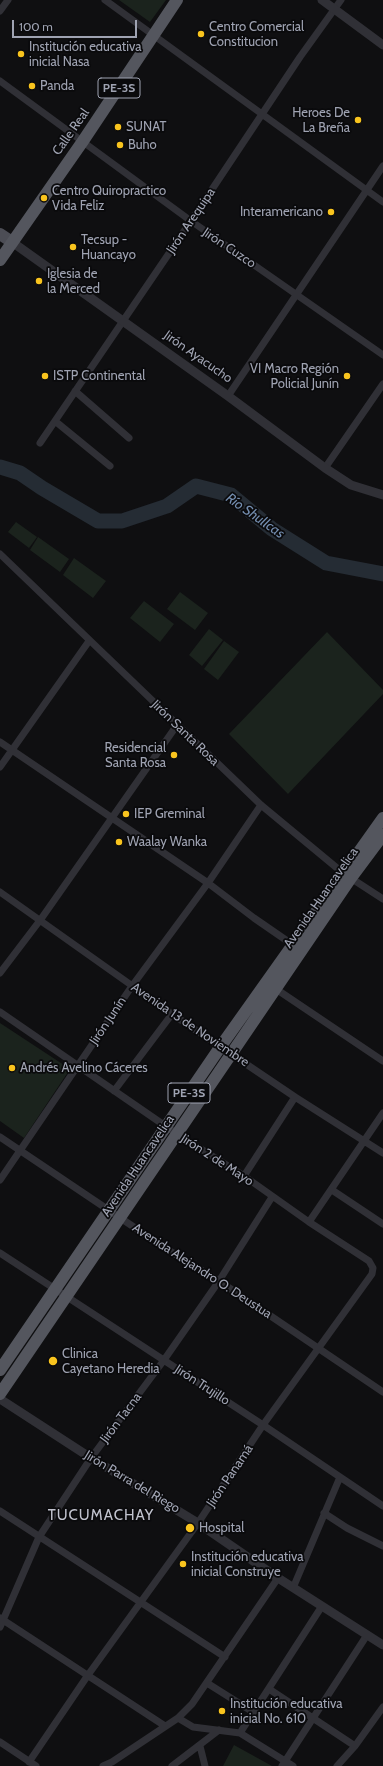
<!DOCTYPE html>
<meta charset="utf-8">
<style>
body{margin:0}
#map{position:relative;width:383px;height:1766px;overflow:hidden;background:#0f0f11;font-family:Cabin,sans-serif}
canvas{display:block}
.scale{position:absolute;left:12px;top:20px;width:125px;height:18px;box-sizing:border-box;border:2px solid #9fa3b2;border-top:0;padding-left:5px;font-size:12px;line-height:14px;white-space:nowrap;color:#9fa3b2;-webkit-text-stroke:3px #0a0a0c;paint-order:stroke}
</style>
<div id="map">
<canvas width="383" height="1766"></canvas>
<div class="scale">100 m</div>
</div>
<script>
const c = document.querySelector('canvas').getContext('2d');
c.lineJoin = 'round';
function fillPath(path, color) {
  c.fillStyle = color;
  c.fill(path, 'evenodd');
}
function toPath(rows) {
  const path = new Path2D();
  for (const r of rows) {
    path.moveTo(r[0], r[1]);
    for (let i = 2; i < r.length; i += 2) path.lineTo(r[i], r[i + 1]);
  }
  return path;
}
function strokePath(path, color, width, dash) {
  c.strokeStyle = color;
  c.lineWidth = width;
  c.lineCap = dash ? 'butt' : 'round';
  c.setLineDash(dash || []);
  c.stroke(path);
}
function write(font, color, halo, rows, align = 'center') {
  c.font = font + ' Cabin,sans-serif';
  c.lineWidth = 3.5;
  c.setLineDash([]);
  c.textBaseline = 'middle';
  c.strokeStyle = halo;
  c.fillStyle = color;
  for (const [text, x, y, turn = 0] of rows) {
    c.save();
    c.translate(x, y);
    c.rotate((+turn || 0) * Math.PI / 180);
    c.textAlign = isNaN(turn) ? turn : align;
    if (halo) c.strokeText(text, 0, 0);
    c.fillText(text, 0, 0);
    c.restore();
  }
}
const green = toPath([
 [119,0,166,0,150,22],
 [16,522,37,537,29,548,8,532],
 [38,537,69,559,60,572,30,550],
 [74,558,106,581,93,598,63,575],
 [180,592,208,613,195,630,167,609],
 [144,601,174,624,160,642,130,618],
 [209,629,223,640,202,666,189,655],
 [327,632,383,690,383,694,288,794,229,734],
 [224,641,239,652,218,680,204,669],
 [0,1023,70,1069,24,1138,0,1121],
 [234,1745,272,1766,223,1766]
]);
const river = toPath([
 [0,467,20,473,42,488,98,521,122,521,167,506,196,486,231,495,272,529,326,563,383,574]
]);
const minor = toPath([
 [105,0,383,202],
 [0,11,8,0],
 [0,81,191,221,383,355],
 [75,391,129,438],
 [228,396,383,166],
 [55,421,110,466],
 [40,443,191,221,300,57,341,0],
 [325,468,383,384],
 [0,554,261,805,343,873,383,899],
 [0,742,208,883,254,918,296,947],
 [0,767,89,641],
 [0,892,172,1014,295,1097,383,1153],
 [0,973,41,919,177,725],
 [276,989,383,1061],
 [0,1012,177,1134,244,1176,309,1222,369,1261,373,1268,372,1274,263,1425,198,1523,88,1675,29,1762],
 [114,1091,172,1014],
 [0,1137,165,1248,219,1281,383,1392],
 [244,1176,295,1097],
 [0,1180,132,986,208,883,261,805],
 [332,1190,383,1224],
 [309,1222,383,1113],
 [0,1253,263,1425,383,1506],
 [0,1511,225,1657],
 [324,1513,347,1528,383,1546],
 [293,1588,340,1477],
 [0,1618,165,1726],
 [0,1627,39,1537,91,1458,164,1360,219,1281,272,1197],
 [207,1683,253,1712],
 [269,1689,355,1746],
 [178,1718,193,1727,240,1733,293,1766],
 [240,1733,322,1606],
 [0,1742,36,1766],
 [200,1746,205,1766],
 [103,1766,112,1762,178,1718,192,1704,278,1578],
 [172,1766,219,1730],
 [282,1766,367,1635],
 [337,1766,355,1746,383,1707]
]);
const tertiary = toPath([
 [322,0,383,45],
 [12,242,228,396,325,468,351,485,383,495],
 [0,1399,91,1458,198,1523,278,1578,383,1645]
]);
const primary = toPath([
 [0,234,12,242]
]);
const trunk = toPath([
 [0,260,83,141,177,0],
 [0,1370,221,1046,383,818],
 [0,1394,351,878,383,835]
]);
const markers = [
 [201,34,4,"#f9c41e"],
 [21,54,4,"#f9c41e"],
 [32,86,4,"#f9c41e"],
 [358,120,4,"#f9c41e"],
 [118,127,4,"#f9c41e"],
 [120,145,4,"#f9c41e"],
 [44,198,4,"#f9c41e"],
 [331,212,4,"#f9c41e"],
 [73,247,4,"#f9c41e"],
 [39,281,4,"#f9c41e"],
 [45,376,4,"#f9c41e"],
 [347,376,4,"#f9c41e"],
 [174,755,4,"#f9c41e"],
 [126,814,4,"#f9c41e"],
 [119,842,4,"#f9c41e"],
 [12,1068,4,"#f9c41e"],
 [53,1361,5,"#f9c41e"],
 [190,1528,5,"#f9c41e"],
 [183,1564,4,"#f9c41e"],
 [222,1711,4,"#f9c41e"]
];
const shields = [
 [119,88,42],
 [189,1093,42]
];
const shieldNames = [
 ["PE-3S",119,88],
 ["PE-3S",189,1093]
];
const poiNames = [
 ["Centro Comercial",209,27],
 ["Constitucion",209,42],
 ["Institución educativa",29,47],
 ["inicial Nasa",29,62],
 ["Panda",40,86],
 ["Heroes De",350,113,"right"],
 ["La Breña",350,128,"right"],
 ["SUNAT",126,127],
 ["Buho",128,145],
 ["Centro Quiropractico",52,191],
 ["Vida Feliz",52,206],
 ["Interamericano",323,212,"right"],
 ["Tecsup -",81,240],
 ["Huancayo",81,255],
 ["Iglesia de",47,274],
 ["la Merced",47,289],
 ["VI Macro Región",339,369,"right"],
 ["Policial Junín",339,384,"right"],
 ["ISTP Continental",53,376],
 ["Residencial",166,748,"right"],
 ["Santa Rosa",166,763,"right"],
 ["IEP Greminal",134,814],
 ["Waalay Wanka",127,842],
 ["Andrés Avelino Cáceres",20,1068],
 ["Clinica",62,1354],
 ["Cayetano Heredia",62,1369],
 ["Hospital",199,1528],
 ["Institución educativa",191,1557],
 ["inicial Construye",191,1572],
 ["Institución educativa",230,1704],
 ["inicial No. 610",230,1719]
];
const streetNames = [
 ["Calle Real",71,132,-55],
 ["Jirón Arequipa",191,221,-56],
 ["Jirón Cuzco",229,248,34],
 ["Jirón Ayacucho",198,357,35],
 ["Jirón Santa Rosa",185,733,44],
 ["Avenida Huancavelica",321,898,-55],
 ["Jirón Junín",108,1021,-56],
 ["Avenida 13 de Noviembre",190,1025,34],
 ["Jirón 2 de Mayo",217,1160,33],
 ["Avenida Huancavelica",138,1166,-56],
 ["Avenida Alejandro O. Deustua",202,1271,33],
 ["Jirón Trujillo",202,1385,33],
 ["Jirón Tacna",121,1418,-53],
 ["Jirón Panamá",230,1476,-56],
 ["Jirón Parra del Riego",132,1482,31]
];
const waterNames = [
 ["Río Shullcas",255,516,35]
];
const quarterNames = [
 ["TUCUMACHAY",101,1516]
];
fillPath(green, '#1b231d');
strokePath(river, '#252c34', 15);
strokePath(minor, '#303036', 7);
strokePath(tertiary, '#303036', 9);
strokePath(primary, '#4c4d55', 12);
strokePath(trunk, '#54565e', 12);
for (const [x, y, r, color] of markers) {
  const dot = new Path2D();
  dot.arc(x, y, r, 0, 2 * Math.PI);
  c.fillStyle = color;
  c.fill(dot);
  strokePath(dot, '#0a0a0c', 1.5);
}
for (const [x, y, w] of shields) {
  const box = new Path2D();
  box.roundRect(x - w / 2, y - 10, w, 20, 3);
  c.fillStyle = '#0a0a0c';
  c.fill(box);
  strokePath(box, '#9fa3b2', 1);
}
write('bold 12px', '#9fa3b2', null, shieldNames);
write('13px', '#9fa3b2', '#0a0a0c', poiNames, 'left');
write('13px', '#9fa3b2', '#0a0a0c', streetNames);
write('italic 14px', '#748eb0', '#0a0a0c', waterNames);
c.letterSpacing = '1px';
write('15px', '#c1c3ce', '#0a0a0c', quarterNames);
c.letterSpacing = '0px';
</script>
